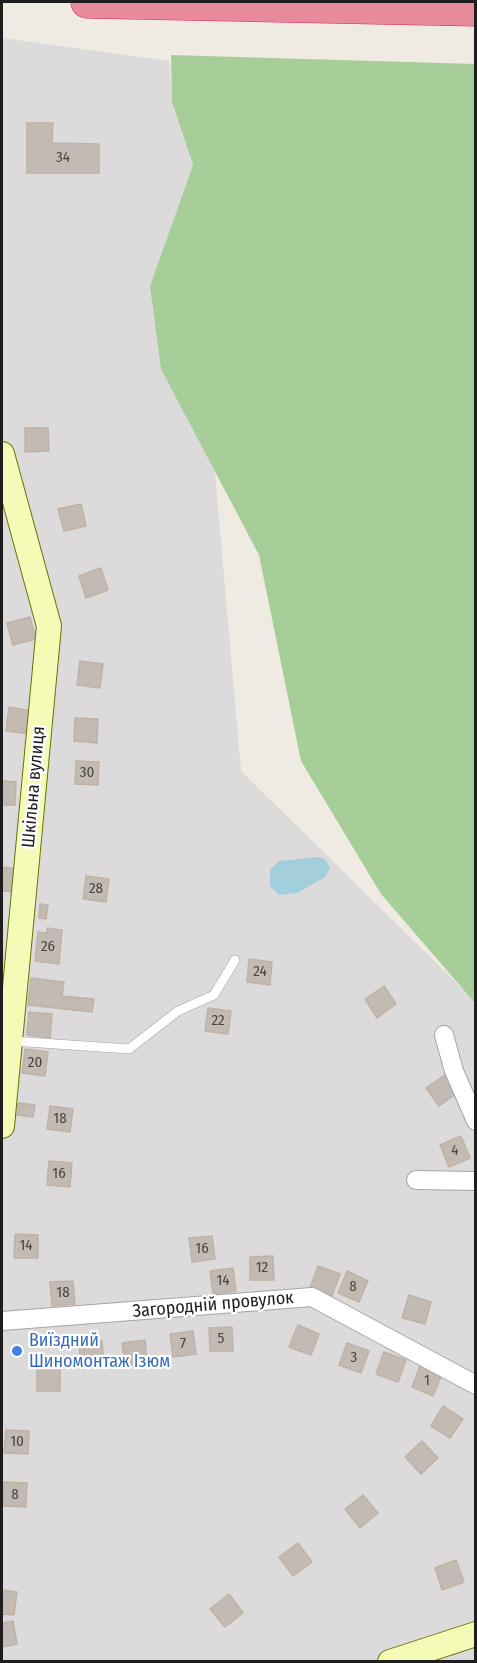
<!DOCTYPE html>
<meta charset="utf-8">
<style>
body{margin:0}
#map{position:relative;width:477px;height:1663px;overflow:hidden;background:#efebe3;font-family:"Fira Sans Condensed",sans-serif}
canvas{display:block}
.frame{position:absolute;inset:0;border:3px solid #1e1e1e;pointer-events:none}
</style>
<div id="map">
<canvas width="477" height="1663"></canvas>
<div class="frame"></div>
</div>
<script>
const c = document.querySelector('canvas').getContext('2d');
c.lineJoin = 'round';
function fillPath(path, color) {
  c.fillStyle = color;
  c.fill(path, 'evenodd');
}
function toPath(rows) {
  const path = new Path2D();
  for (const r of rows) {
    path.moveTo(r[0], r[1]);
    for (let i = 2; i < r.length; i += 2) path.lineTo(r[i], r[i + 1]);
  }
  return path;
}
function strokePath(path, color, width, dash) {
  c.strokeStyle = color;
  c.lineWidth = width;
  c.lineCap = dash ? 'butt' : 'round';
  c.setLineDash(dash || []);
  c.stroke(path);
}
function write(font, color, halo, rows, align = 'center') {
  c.font = font + ' "Fira Sans Condensed",sans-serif';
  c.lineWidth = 4.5;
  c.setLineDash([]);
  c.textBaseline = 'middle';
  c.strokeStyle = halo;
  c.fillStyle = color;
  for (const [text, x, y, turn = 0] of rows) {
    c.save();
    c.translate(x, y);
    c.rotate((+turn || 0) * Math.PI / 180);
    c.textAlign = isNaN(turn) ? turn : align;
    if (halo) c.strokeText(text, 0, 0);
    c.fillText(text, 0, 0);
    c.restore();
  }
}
const residential = toPath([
 [2,38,169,61,172,102,193,165,150,286,213,450,241,771,476,1002,475,1661,2,1662]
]);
const forest = toPath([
 [171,55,475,64,475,1003,381,894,301,761,259,555,161,369,150,286,193,165,172,102]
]);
const water = toPath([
 [319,857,326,860,330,868,325,877,297,893,279,895,270,886,270,870,279,861]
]);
const building = toPath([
 [27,123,53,123,52,143,99,144,99,173,27,173,27,123],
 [25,428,48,428,49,451,25,452,25,428],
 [81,504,86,526,64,531,58,509,81,504],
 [101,568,108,590,86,598,79,576,101,568],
 [30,617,36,639,13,645,7,623,30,617],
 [80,661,103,664,100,688,77,685,80,661],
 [9,707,32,711,29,734,6,731,9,707],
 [75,718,98,719,97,743,74,741,75,718],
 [76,761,99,762,98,785,75,784,76,761],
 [2,781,16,782,15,805,2,805,2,781],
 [2,867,17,869,13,892,2,891,2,867],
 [86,876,109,879,106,902,83,899,86,876],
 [40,904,48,905,46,919,39,918,40,904],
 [47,928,62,930,59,964,35,961,38,932,47,933,47,928],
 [249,959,272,962,270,985,247,982,249,959],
 [31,978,64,982,62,996,94,999,92,1012,28,1005,31,978],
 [384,986,396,1004,377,1018,365,999,384,986],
 [208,1008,231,1011,228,1034,205,1031,208,1008],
 [29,1012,52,1014,50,1038,27,1035,29,1012],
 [25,1049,48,1052,45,1076,22,1073,25,1049],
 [445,1075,457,1093,439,1106,426,1088,445,1075],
 [18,1103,35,1105,33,1117,17,1115,18,1103],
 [50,1106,73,1109,70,1132,47,1129,50,1106],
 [461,1136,470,1158,449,1167,440,1145,461,1136],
 [49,1161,72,1163,70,1187,47,1185,49,1161],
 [15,1234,38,1235,38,1258,14,1258,15,1234],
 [212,1236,215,1259,192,1262,189,1238,212,1236],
 [273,1256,274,1280,250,1280,250,1257,273,1256],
 [318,1266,340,1274,332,1296,310,1288,318,1266],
 [233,1268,236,1291,213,1294,210,1271,233,1268],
 [347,1271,368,1281,359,1302,338,1293,347,1271],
 [73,1281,75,1304,52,1306,50,1282,73,1281],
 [409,1295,431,1302,425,1324,402,1318,409,1295],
 [298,1325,319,1334,311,1355,289,1347,298,1325],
 [232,1327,233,1351,210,1351,209,1328,232,1327],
 [193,1331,196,1354,173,1357,170,1334,193,1331],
 [145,1340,147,1363,125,1366,122,1343,145,1340],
 [102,1341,104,1364,81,1367,79,1344,102,1341],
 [347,1343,369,1351,361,1373,339,1365,347,1343],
 [384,1352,406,1360,398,1382,376,1374,384,1352],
 [420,1366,442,1374,433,1396,412,1387,420,1366],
 [37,1368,60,1368,60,1391,37,1391,37,1368],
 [443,1406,463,1419,450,1438,431,1426,443,1406],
 [6,1430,29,1431,28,1454,4,1453,6,1430],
 [422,1441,438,1458,421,1474,405,1457,422,1441],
 [4,1482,27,1483,26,1507,3,1506,4,1482],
 [363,1495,378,1513,360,1528,345,1509,363,1495],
 [298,1543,312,1562,293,1576,279,1557,298,1543],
 [456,1560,464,1582,442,1590,435,1568,456,1560],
 [2,1590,17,1592,14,1615,2,1614,2,1590],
 [229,1594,243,1613,225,1627,210,1609,229,1594],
 [13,1621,17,1644,2,1647,2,1623,13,1621]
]);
const lane = toPath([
 [12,1041,129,1049,178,1011,214,995,235,960]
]);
const street = toPath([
 [444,1035,454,1071,476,1121],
 [416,1180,476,1181],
 [2,1321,312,1297,476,1385]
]);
const secondary = toPath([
 [2,454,49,626,2,1126],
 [390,1662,476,1634]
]);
const highway = toPath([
 [87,2,476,10]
]);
const markers = [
 [17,1351,6,"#3f7fe0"]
];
const numberNames = [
 ["34",63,158],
 ["30",87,773],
 ["28",96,889],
 ["26",48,947],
 ["24",260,972],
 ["22",218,1021],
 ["20",35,1063],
 ["18",60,1119],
 ["4",455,1151],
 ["16",59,1174],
 ["14",26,1246],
 ["16",202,1249],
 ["12",262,1268],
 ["14",223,1281],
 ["8",353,1287],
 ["18",63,1293],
 ["5",221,1339],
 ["7",183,1344],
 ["3",354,1358],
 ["1",427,1381],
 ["10",17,1442],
 ["8",15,1495]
];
const streetNames = [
 ["Шкільна вулиця",34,787,-85],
 ["Загородній провулок",213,1305,-5]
];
const shopNames = [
 ["Виїздний",29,1341],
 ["Шиномонтаж Ізюм",29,1362]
];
fillPath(residential, '#dcdada');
fillPath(forest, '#a7ce98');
fillPath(water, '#a3cfdd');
fillPath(building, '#c3bbb3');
strokePath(building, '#c0b2a6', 1.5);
strokePath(lane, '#a5a5a5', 10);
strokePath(street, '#a5a5a5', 20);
strokePath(secondary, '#677504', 26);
strokePath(highway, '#da235f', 33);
strokePath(lane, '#fff', 9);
strokePath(street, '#fff', 18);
strokePath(secondary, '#f5fab7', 24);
strokePath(highway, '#e78a9a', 32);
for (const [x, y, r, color] of markers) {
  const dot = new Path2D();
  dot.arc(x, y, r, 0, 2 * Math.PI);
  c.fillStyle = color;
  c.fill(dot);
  strokePath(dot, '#fff', 2);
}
write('15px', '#474543', null, numberNames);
write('18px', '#1e1e1e', '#fff', streetNames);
write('18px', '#366cbe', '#fff', shopNames, 'left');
</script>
